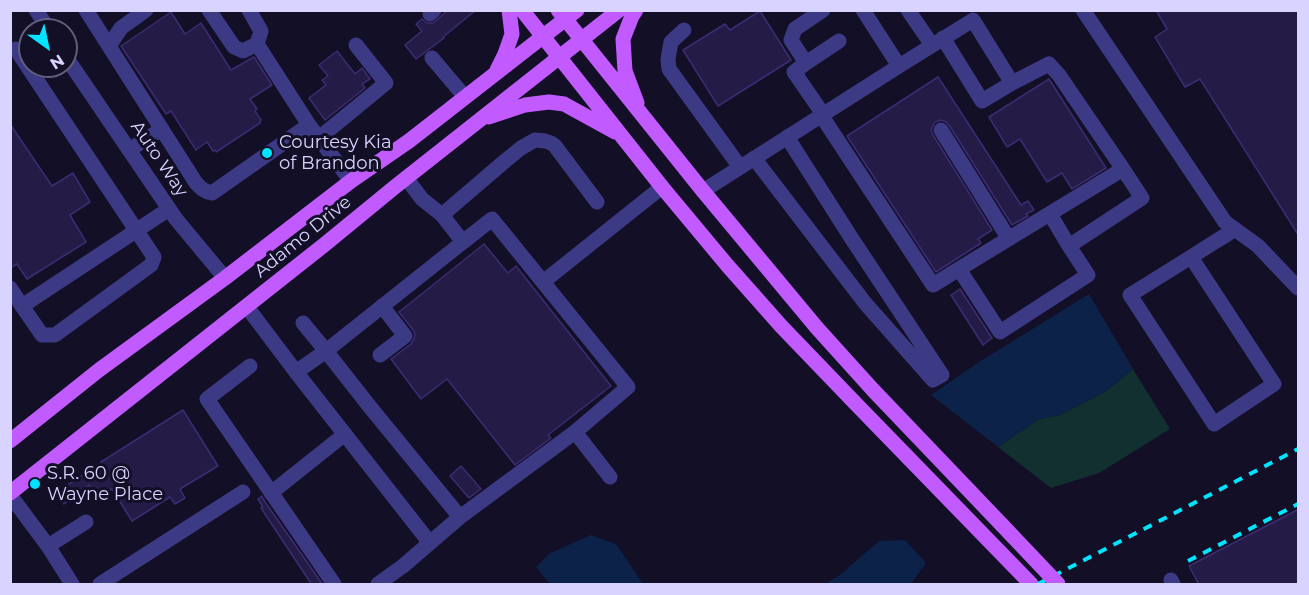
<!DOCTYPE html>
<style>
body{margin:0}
#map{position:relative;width:1309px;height:595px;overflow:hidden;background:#130f26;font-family:Montserrat,sans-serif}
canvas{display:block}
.frame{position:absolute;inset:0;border:12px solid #d9d4ff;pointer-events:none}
.north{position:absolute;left:18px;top:18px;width:60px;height:60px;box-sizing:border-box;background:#130f26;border:2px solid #625e7d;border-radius:50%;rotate:147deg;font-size:16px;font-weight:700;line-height:24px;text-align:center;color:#d9d4ff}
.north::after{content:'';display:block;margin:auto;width:21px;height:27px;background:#00e5ff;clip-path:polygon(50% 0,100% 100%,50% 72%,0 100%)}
</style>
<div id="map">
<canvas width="1309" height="595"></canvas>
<div class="frame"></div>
<div class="north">N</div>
</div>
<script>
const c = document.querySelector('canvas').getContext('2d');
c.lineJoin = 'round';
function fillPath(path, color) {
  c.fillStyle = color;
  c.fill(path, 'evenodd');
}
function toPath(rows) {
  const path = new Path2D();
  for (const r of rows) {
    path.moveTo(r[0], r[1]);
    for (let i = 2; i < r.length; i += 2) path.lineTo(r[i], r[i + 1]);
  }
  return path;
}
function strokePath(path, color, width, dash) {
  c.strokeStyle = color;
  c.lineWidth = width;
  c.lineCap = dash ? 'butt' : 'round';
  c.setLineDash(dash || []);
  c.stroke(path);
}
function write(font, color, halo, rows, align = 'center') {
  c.font = font + ' Montserrat,sans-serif';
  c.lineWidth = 6;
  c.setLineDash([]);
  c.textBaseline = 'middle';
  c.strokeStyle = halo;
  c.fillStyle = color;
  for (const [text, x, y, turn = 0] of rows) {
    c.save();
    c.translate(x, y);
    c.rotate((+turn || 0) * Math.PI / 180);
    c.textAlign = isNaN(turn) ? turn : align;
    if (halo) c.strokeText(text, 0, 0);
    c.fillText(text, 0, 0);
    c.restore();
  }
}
const green = toPath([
 [1133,369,1170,429,1099,473,1051,488,998,447,1039,419,1060,415,1106,391]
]);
const water = toPath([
 [1089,294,1133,369,1106,391,1060,415,1039,419,998,447,931,395,979,362],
 [591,535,616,544,643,584,550,584,536,567,550,553],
 [905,540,926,563,911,584,825,584,840,575,879,541]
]);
const building = toPath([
 [448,10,476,10,443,37,444,38,416,59,405,45,422,31,416,24,422,19,427,23,433,23,448,10],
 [1156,10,1299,10,1299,236,1200,79,1185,87,1155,37,1167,29,1156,10],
 [760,11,791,60,718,106,683,50,725,24,730,30,760,11],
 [171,12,185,34,201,23,231,70,254,57,272,85,250,99,257,109,255,111,261,120,260,122,260,123,216,152,215,150,213,151,207,142,196,150,171,111,166,114,121,46,171,12],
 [337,51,355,74,362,68,370,79,362,84,365,88,325,120,309,98,326,85,322,80,328,76,319,65,337,51],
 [938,77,1021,205,1028,201,1034,210,1026,214,1028,216,1012,225,949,125,946,122,941,120,935,122,931,130,933,135,992,230,978,239,981,243,936,272,847,136,938,77],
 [1049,79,1106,168,1072,189,1062,173,1047,182,1020,139,1007,147,989,117,1049,79],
 [10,124,52,186,73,173,90,202,70,215,86,242,27,279,17,264,10,268,10,124],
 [484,244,508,273,516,266,611,386,548,435,551,438,515,465,447,379,421,399,391,359,411,344,414,339,415,334,413,330,399,312,484,244],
 [960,289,992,338,983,345,951,295,960,289],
 [183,410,218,466,180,489,185,498,175,504,170,497,132,521,112,489,97,497,89,485,64,504,57,492,101,463,101,462,183,410],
 [461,466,481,489,469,498,450,476,461,466],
 [262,496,263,499,323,585,312,585,261,508,263,507,258,499,262,496],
 [1299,509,1299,585,1199,585,1189,566,1299,509]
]);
const minor = toPath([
 [36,10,49,30],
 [86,10,196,183,202,189,208,192,212,193,309,125],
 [209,10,234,47,243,51,257,44],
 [249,10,261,31,257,44,309,125,351,181],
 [908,10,932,45],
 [1083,10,1225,222,1258,246,1298,288],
 [430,14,434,10],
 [684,30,671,42,668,59,669,69,740,167],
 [943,38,982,101,1012,83],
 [109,46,121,28,146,10],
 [16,49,154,257,151,265,55,335,42,335,22,306],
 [66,57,176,219,225,278],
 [432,58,465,97],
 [806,63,839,41],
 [899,66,973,20,1012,83,1049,64,1059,75,1123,169,1142,198,1069,246,1088,275,1000,332,959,269,1123,169],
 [823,114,794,72,806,63,791,40,795,29,823,10],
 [821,115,933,285,959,269],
 [941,130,1009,239],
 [319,138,386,83,356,45],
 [129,150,162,129],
 [754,158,865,303,933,380,942,375,852,239,787,137],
 [406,178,422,199,442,215,463,242,492,219,543,282],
 [703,191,899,66,863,10],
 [1050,214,1069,246],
 [442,215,505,161,521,148,535,140,545,141,551,143,555,146,597,202],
 [1191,257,1274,384,1214,424,1130,295,1191,257,1213,243,1226,235,1235,229],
 [10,288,22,306,169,209],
 [247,307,296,372,326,351,370,407,460,517],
 [303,323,326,351,463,242],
 [380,355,405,336,382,306],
 [250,366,207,399,334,584],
 [296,372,430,543],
 [610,477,575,432,628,387,543,282,662,187],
 [271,493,345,434],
 [10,495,48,546,72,584],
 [48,546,86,522],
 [1171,580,1173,584],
 [100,584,243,492],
 [378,584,403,566,460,517,575,432]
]);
const major = toPath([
 [522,10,662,187,727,265,781,326,857,405,1031,584],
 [558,10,703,191,817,328,873,390,1002,525],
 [636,10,632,16,623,39,625,71,637,103],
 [497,70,505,54,512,34,509,10],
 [489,117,525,105,549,102,564,104,615,132],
 [10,441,99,370,225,278,351,181,409,141,577,10],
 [10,493,324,245,396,186,619,10]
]);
const rail = toPath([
 [1188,561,1298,504],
 [1038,584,1298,449]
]);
const majorBridge = toPath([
 [1002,525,1058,584]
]);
const markers = [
 [267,153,6,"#00e5ff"],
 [35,484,6,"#00e5ff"]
];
const poiNames = [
 ["Courtesy Kia",279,143],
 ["of Brandon",279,164],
 ["S.R. 60 @",47,474],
 ["Wayne Place",47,495]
];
const streetNames = [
 ["Auto Way",159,159,56],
 ["Adamo Drive",303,237,-39]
];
fillPath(green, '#12302f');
fillPath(water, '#0c2248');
fillPath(building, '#241b47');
strokePath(building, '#3b2d73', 1.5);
strokePath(minor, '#3d3a85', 15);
strokePath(major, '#c25bff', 15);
strokePath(rail, '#00e5ff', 4, [9, 8]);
strokePath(majorBridge, '#c25bff', 15);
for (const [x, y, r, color] of markers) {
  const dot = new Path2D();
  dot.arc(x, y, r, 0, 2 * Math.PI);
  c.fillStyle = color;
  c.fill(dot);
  strokePath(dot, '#130f26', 2);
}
write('18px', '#d9d4ff', '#130f26', poiNames, 'left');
write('18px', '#d9d4ff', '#130f26', streetNames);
</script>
